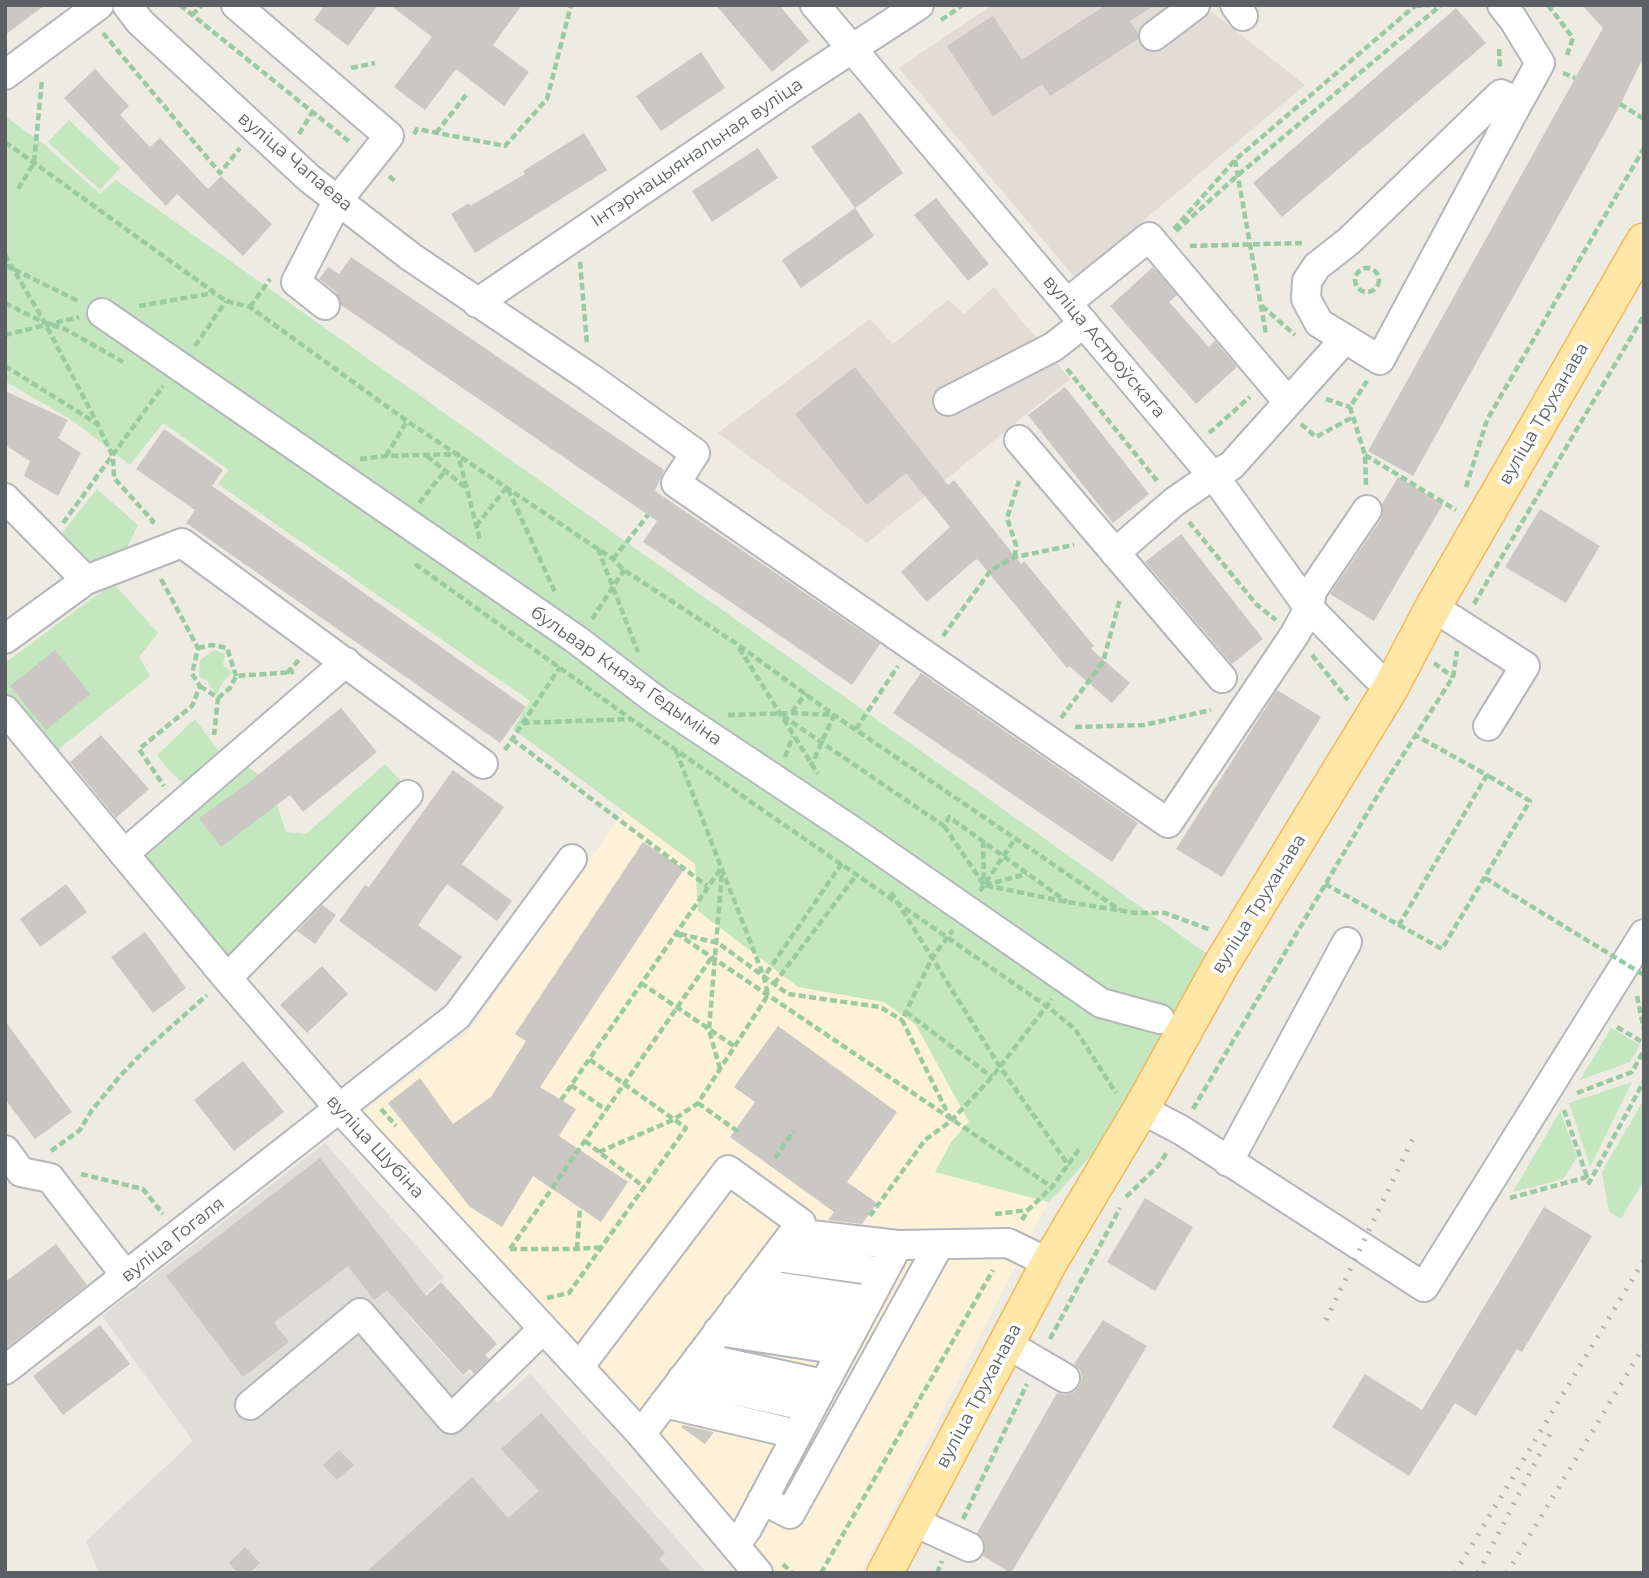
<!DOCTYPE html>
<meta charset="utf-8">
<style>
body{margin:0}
#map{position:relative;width:1649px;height:1578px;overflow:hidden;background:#eeebe3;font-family:Montserrat,sans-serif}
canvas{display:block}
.frame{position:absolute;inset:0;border:7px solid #5b6064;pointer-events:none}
</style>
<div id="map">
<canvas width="1649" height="1578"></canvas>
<div class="frame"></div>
</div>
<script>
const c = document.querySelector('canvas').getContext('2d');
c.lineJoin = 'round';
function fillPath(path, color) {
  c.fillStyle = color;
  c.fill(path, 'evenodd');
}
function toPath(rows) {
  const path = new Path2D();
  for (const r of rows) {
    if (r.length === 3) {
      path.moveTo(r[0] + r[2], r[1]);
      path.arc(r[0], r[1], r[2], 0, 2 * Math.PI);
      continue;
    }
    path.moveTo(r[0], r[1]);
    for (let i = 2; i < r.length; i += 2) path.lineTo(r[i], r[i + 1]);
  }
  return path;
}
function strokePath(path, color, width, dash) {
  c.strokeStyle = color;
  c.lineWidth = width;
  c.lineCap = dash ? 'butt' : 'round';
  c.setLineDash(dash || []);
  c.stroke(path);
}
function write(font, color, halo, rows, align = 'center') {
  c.font = font + ' Montserrat,sans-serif';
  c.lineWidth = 7;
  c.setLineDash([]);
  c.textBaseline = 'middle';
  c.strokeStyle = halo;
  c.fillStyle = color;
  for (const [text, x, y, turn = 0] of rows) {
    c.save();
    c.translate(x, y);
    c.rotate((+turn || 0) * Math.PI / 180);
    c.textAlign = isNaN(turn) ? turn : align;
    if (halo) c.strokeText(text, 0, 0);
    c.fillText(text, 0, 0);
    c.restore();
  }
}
const commercial = toPath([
 [624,811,695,864,798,987,884,1002,916,1025,969,1122,951,1142,936,1172,1048,1202,861,1573,773,1573,358,1116,468,1032]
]);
const industrial = toPath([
 [325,1143,444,1277,405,1312,463,1377,469,1372,498,1403,530,1374,707,1573,99,1573,86,1541,193,1441,102,1316]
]);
const education = toPath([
 [992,5,1203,5,1305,85,1075,278,899,68],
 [994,287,1070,379,867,543,718,433,870,319,893,344,948,300,964,314]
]);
const green = toPath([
 [5,116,46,146,100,194,116,180,1210,956,1100,1145,1058,1193,1048,1202,935,1172,951,1142,969,1122,916,1025,884,1002,798,987,698,911,695,864,513,729,530,701,218,484,229,470,163,423,130,465,73,421,5,381],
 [69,120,120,168,100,190,48,142],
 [97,489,138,525,127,547,106,562,90,561,62,533],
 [113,583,158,633,139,657,150,676,54,753,5,696,5,663],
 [214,650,225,654,223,665,232,673,225,679,216,695,207,681,199,676,200,660],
 [195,719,224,759,188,788,166,767,157,755],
 [385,764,404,784,226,960,142,860,247,766,270,783,286,832,306,834],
 [1611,1028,1640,1045,1630,1062,1580,1080],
 [1632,1082,1590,1167,1569,1103],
 [1644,1099,1644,1180,1621,1219,1609,1212,1602,1172],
 [1560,1111,1577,1157,1563,1179,1513,1192]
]);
const building = toPath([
 [5,5,45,5,5,35],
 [325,5,378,5,348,46,314,20],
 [390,5,522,5,493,45,529,72,504,106,456,69,425,110,394,87,432,37],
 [716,5,779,5,809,41,772,72],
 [1106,5,1155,5,1130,21,1138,33,1138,39,1050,96,1042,84,993,116,947,46,993,16,1022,60],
 [1582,5,1644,5,1644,56,1616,113,1413,476,1368,451,1603,28],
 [1456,8,1486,43,1282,217,1253,183],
 [701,52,725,88,661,131,636,96],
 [95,69,129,106,120,115,150,147,160,138,208,189,221,176,272,224,243,256,177,194,166,206,64,98],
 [860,112,903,173,855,208,811,147],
 [584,133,607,170,475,253,451,214,469,203,470,206,525,174,523,171],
 [758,148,778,178,712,222,692,191],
 [936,198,989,264,968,281,914,215],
 [855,208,874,236,801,288,782,260],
 [351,257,664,470,655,491,880,644,852,685,643,542,657,521,341,305,336,292,319,279,328,267,339,274],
 [1153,267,1177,295,1169,302,1209,347,1215,341,1237,367,1196,404,1110,306],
 [855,367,948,485,954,480,1021,564,1024,561,1094,646,1091,649,1130,683,1112,703,1069,666,1067,668,979,561,976,559,927,602,901,572,950,527,906,473,867,505,795,414],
 [1065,387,1149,494,1113,523,1028,415],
 [5,391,68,420,58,438,81,453,58,496,24,476,30,461,5,445],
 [164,429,223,470,212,486,526,707,500,743,186,523,195,510,136,469],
 [1398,477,1443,504,1374,621,1330,594,1381,519,1383,512,1382,504],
 [1540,509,1600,546,1566,603,1505,567],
 [1181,534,1263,639,1232,664,1145,562],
 [55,650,90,694,46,730,10,686],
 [921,673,1138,823,1112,862,893,713],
 [1277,690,1321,717,1222,877,1176,849],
 [341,708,377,752,303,812,290,795,221,847,199,818,248,783],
 [101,735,149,789,116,818,70,762],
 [453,770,504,807,462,864,512,901,497,921,447,884,418,925,462,957,436,992,339,921,365,885,369,887],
 [643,842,684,869,540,1087,576,1109,559,1136,628,1182,601,1222,533,1176,502,1227,470,1207,388,1103,420,1078,453,1124,491,1097,526,1041,515,1034],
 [66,884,87,912,40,947,20,919],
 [322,905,336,915,315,944,297,931],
 [145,932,186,988,153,1013,111,957],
 [322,966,348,994,307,1033,280,1005],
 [5,1021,72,1112,35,1139,5,1099],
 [778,1026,897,1112,847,1182,877,1203,862,1224,828,1220,834,1212,730,1137,755,1102,734,1087],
 [243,1061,284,1112,234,1151,194,1100],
 [320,1158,426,1296,441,1282,497,1344,485,1355,489,1359,474,1374,470,1369,463,1375,387,1290,374,1300,348,1266,274,1323,289,1342,243,1377,166,1276],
 [1145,1198,1193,1227,1155,1291,1107,1262],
 [1544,1207,1592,1236,1522,1352,1517,1349,1476,1416,1455,1403,1409,1476,1332,1427,1365,1374,1422,1410],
 [56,1244,87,1285,5,1349,5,1282],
 [1103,1320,1147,1346,1011,1573,983,1556,985,1545,983,1538,977,1533,1057,1393,1066,1395,1074,1392,1079,1387,1082,1377,1080,1370,1074,1364],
 [100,1325,130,1364,63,1415,33,1376],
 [541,1413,665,1553,659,1559,672,1573,365,1573,472,1477,508,1518,539,1491,501,1449],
 [683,1425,714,1432,705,1444,681,1427],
 [339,1450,354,1465,337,1480,323,1465],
 [245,1547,260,1563,249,1573,238,1573,229,1563]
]);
const path = toPath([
 [180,5,351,143],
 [1548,5,1573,38,1566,58],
 [1415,6,1429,5],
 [192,15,202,5],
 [941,20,963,5],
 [103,33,220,173,240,148],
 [1499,49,1500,69],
 [351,68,375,63],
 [1563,73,1575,78],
 [1620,104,1644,119],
 [436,133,466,95],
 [299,134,313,111],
 [414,134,417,129,505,146,547,99,571,5],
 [5,142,226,301,250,307,407,421,613,559,624,570,737,644,834,715,1120,910],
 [1235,160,1266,334],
 [389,176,397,183],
 [18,189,34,163,42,79],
 [1174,229,1235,160,1416,5],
 [1176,231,1238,175,1441,5],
 [1190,246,1303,243],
 [5,255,45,323,97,423,113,457,114,478,153,521,150,526],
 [580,262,587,344],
 [5,265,80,302],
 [1367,280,12],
 [5,303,45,323,65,329,123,362],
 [139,306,214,293],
 [1262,306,1295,335],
 [250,307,270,279],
 [5,335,79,317],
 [195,346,226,301],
 [5,366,96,423],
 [1067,369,1158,482],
 [1326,399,1350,407],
 [1301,424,1316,437,1353,417],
 [1209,433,1250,397],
 [1365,455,1456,510],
 [386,456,407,421],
 [427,456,466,488],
 [360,459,386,456,458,454,480,540],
 [1366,485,1365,455,1350,407,1367,381],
 [1466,487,1487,420,1644,148],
 [419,503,445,471],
 [1189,522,1256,604,1276,620],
 [63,523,163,386],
 [476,526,507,487,555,592],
 [598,549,638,652],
 [1015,557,1016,545,1007,518,1019,481],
 [613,559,648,515],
 [415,564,631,719,1048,1007,1075,1029,1116,1093],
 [161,579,198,648,192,674,200,686,192,706,139,749,164,786],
 [1474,604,1644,315],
 [592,619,624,570],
 [943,636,991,570,1015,557,1074,545],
 [198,648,212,645,227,648,236,676],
 [739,648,818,774],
 [1312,655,1348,700],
 [1434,663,1453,677],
 [287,673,299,660],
 [200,686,218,698,214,735],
 [218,698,230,688,236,676,294,672],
 [792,712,806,693],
 [728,715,792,713,834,715,811,766],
 [783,716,944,826,949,817,1067,902],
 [1061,718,1103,662,1120,599],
 [523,723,632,719],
 [1075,727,1144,725,1211,710],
 [856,729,898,666],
 [512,739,707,886],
 [505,750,560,667],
 [676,751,764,977],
 [785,757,793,736],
 [944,826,984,885,1067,902,1136,913,1165,913,1211,930],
 [983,841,984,884],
 [1325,884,1399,925,1487,775,1415,735],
 [985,885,1027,874],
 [980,891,1015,839],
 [891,892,1000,1067,1069,1166],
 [1399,925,1442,949,1530,801,1487,775],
 [676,933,1052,1187],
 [680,934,718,943,788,994,880,1007,902,1020],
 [641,983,734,1046],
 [774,984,857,874],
 [1637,996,1644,1030],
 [906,1012,992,1077],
 [1617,1027,1644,1043],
 [720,1069,709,1030,722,871],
 [571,1085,606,1110],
 [1577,1093,1632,1072,1644,1050],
 [561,1100,722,867],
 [698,1103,740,1133],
 [381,1109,396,1126],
 [1193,1109,1385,783,1453,677,1457,651],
 [1564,1110,1587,1177],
 [951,1120,902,1020,932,958,953,930],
 [585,1141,644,1187],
 [51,1151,80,1130,92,1110,120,1076,145,1050,207,995],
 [599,1152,673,1120,698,1103,768,995,764,977,842,863],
 [775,1158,794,1131],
 [81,1174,143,1189,163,1214],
 [1126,1197,1159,1165,1167,1152],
 [1510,1198,1587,1177,1589,1183,1644,1081],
 [995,1214,1028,1210],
 [870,1216,925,1140,951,1121,992,1077,1052,999],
 [1022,1220,1028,1210,1052,1187,1080,1148],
 [510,1249,712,957],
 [510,1249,577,1249,603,1247],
 [577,1249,580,1207],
 [547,1298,569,1293,686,1128,589,1059],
 [1050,1339,1120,1208],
 [963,1519,1027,1384],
 [783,1564,792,1573],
 [821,1573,993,1270],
 [937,1573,942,1561]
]);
const minor = toPath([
 [127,5,140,22,310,179,411,257,589,377,695,453,676,483,1168,823,1295,634,1309,608,1312,591,1367,510],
 [236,5,389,136,338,200,296,282,325,305],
 [815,5,1222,487,1309,608,1375,675,1391,687],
 [1235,5,1243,16],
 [1502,5,1513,19,1540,63,1528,85,1518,103,1380,360,1319,323,1306,299,1307,281,1317,266,1349,241,1501,94,1518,103],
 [1154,36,1195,5],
 [5,75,99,5],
 [477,303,798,84,919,5],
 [1067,303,1149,237,1288,402],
 [102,313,577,640,657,701,854,832,1101,1003,1160,1019],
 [948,401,1053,347,1084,323],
 [1019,440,1222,678],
 [5,498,86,580,182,543,483,764],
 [1115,553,1174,502,1213,475,1231,466,1345,339],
 [1433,607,1525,666,1488,726],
 [5,639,86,580],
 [5,710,227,978,340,1109,641,1434,758,1573],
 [124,854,346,662],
 [227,978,408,795],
 [1141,1109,1181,1130,1424,1287,1644,934],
 [5,1150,21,1172,50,1178,126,1276],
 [1228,1162,1347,942],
 [794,1233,898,1245,1008,1243,1049,1263],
 [776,1257,883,1272],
 [755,1283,868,1300],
 [737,1306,855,1324],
 [718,1331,841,1350],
 [1007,1344,1065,1378],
 [699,1357,823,1384],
 [579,1367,728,1170,801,1223,641,1434],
 [5,1370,457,1016,572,859],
 [682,1379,810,1407],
 [664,1403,796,1434],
 [250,1405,360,1313,451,1419,543,1329],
 [762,1500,790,1514,939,1245],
 [912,1521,969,1547],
 [735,1545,747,1529,898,1245]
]);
const major = toPath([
 [885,1573,1049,1263,1141,1109,1221,965,1391,687,1433,607,1644,241]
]);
const rail = toPath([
 [1326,1320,1416,1132],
 [1455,1573,1644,1260],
 [1478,1573,1552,1430],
 [1507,1573,1644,1346]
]);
const pathBridge = toPath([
 [1485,878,1644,975]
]);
const streetNames = [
 ["Інтэрнацыянальная вуліца",697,153,-34],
 ["вуліца Чапаева",295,162,40],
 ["вуліца Астроўскага",1104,347,50],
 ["вуліца Труханава",1544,414,-60],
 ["бульвар Князя Гедыміна",626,676,35],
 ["вуліца Труханава",1259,904,-58],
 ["вуліца Шубіна",375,1147,47],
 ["вуліца Гогаля",173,1240,-38],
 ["вуліца Труханава",979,1396,-62]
];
fillPath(commercial, '#fef1d9');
fillPath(industrial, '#dfddd8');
fillPath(education, '#e1dcd4');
fillPath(green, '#c4e7bf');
fillPath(building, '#cbc7c3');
strokePath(minor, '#b4b7bb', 32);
strokePath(major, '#f4b757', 38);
strokePath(path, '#99caa2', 4.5, [7, 3.5]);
strokePath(minor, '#fff', 28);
strokePath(major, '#ffe7a8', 35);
strokePath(rail, '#b2b3b4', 5, [2, 9]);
strokePath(pathBridge, '#99caa2', 4.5, [7, 3.5]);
write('18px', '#5b6064', '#fff', streetNames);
</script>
